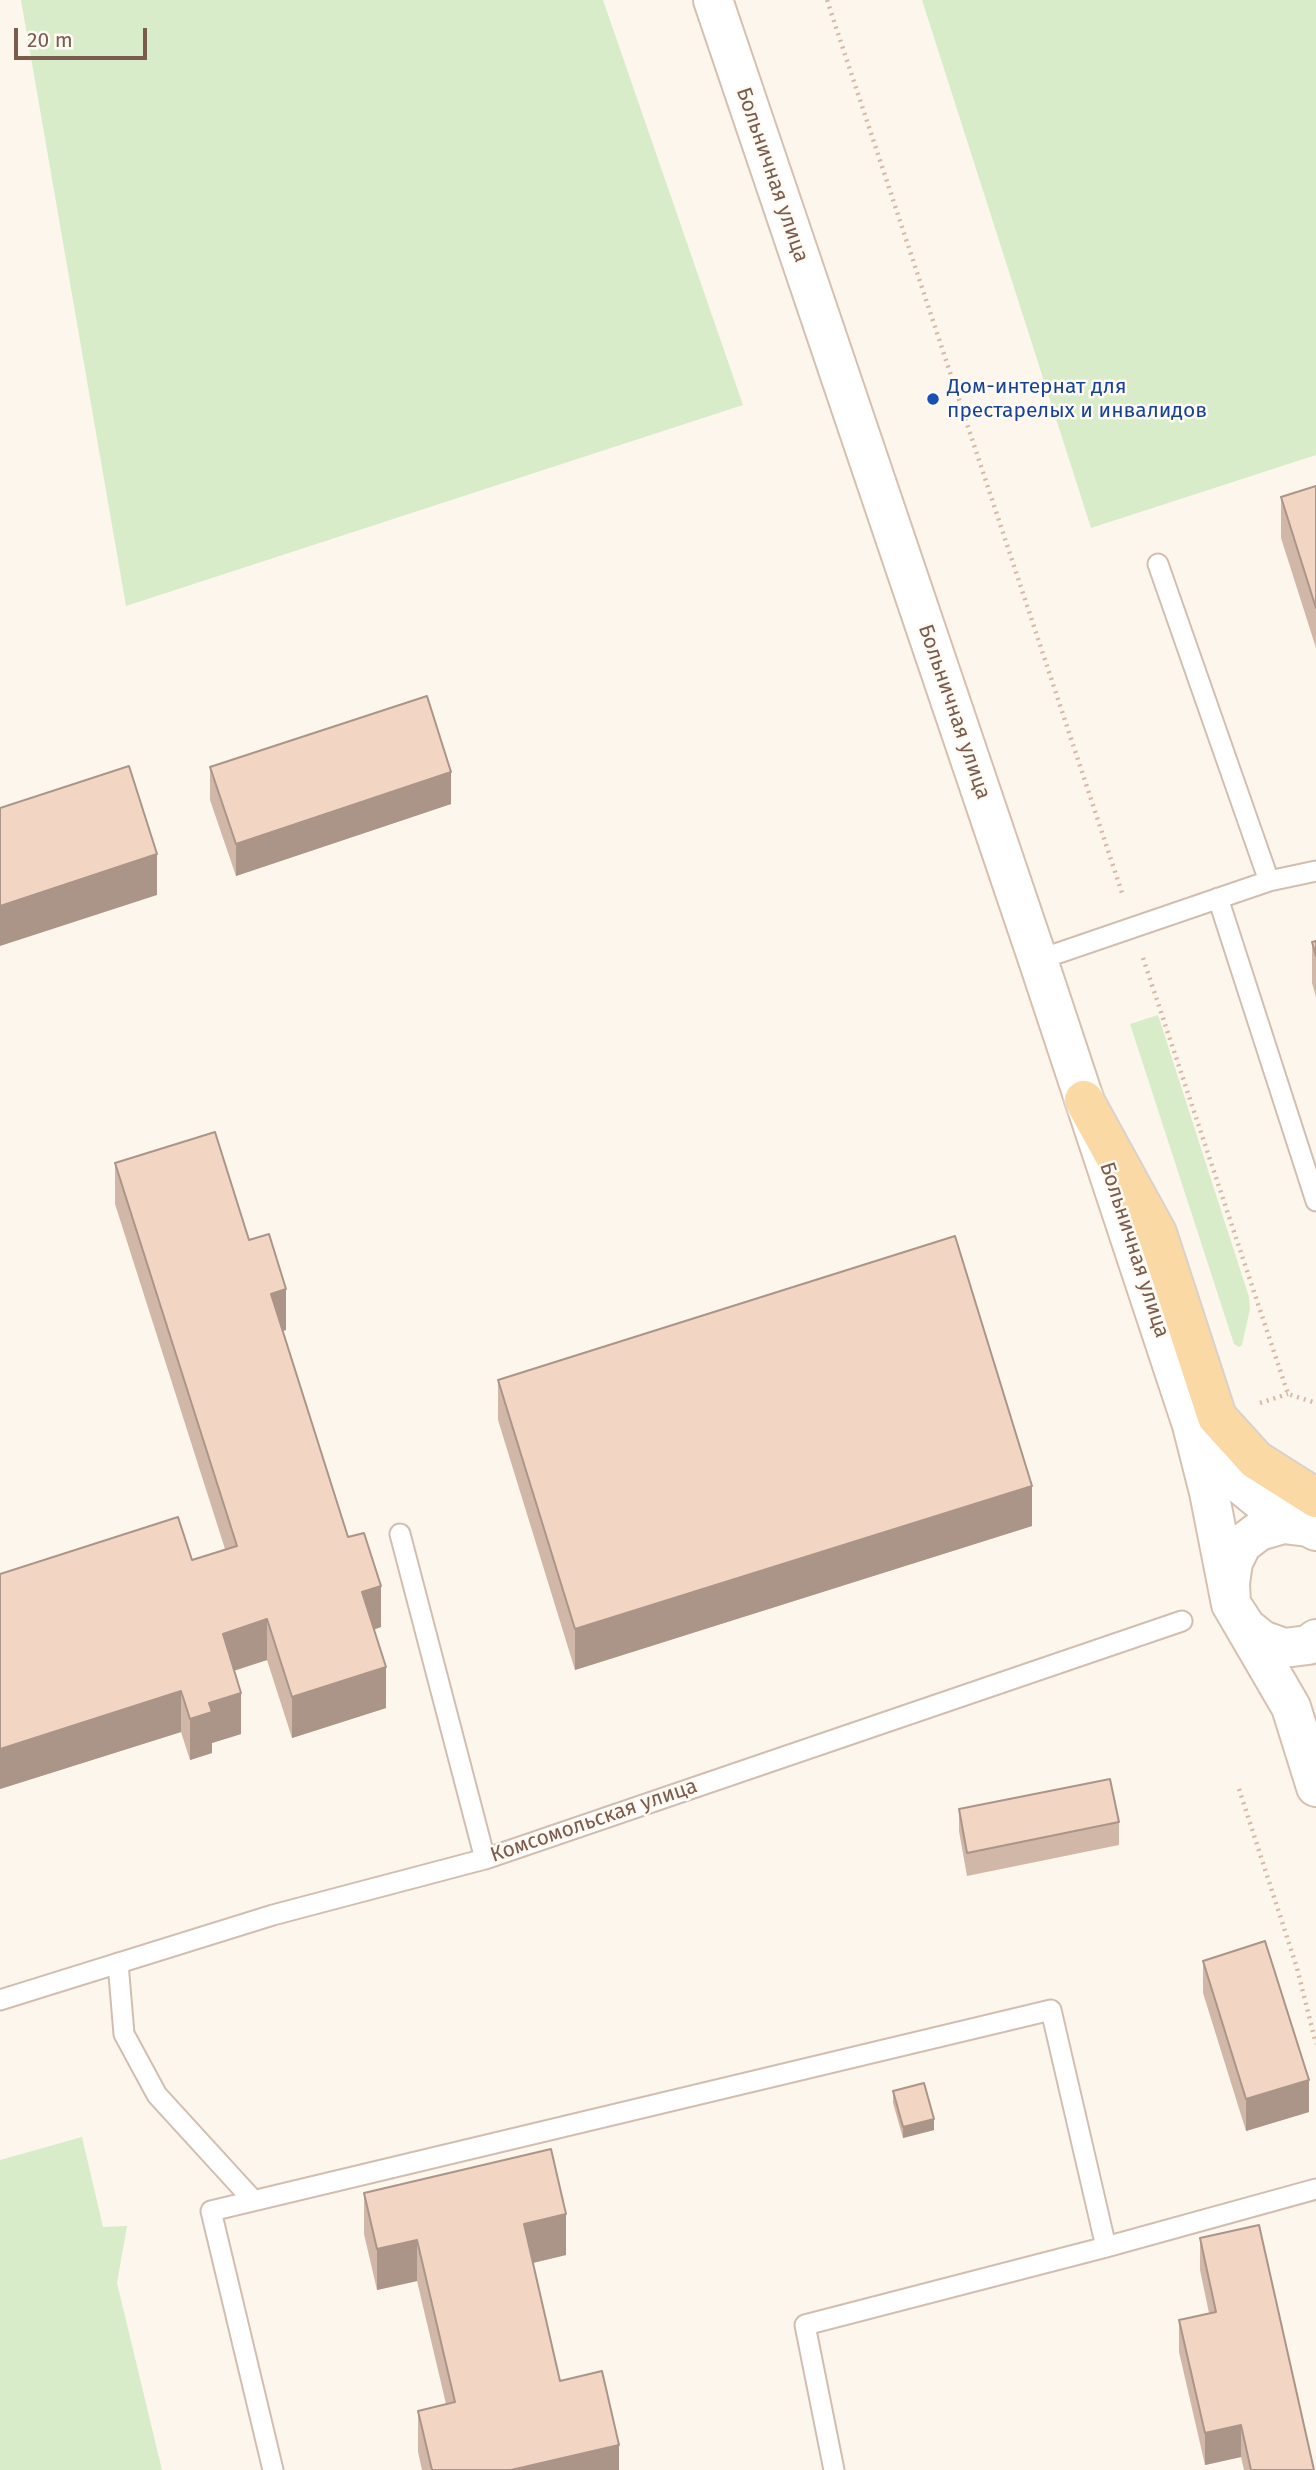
<!DOCTYPE html>
<meta charset="utf-8">
<style>
body{margin:0}
#map{position:relative;width:1316px;height:2470px;overflow:hidden;background:#fdf6ec;font-family:"Fira Sans",sans-serif}
canvas{display:block}
.scale{position:absolute;left:14px;top:28px;width:133px;height:32px;box-sizing:border-box;border:4px solid #7a5c4d;border-top:0;padding-left:9px;font-size:21px;line-height:24px;white-space:nowrap;color:#7a5c4d;-webkit-text-stroke:5px #fffaf3;paint-order:stroke}
</style>
<div id="map">
<canvas width="1316" height="2470"></canvas>
<div class="scale">20 m</div>
</div>
<script>
const c = document.querySelector('canvas').getContext('2d');
c.lineJoin = 'round';
function fillPath(path, color) {
  c.fillStyle = color;
  c.fill(path, 'evenodd');
}
function toPath(rows) {
  const path = new Path2D();
  for (const r of rows) {
    path.moveTo(r[0], r[1]);
    for (let i = 2; i < r.length; i += 2) path.lineTo(r[i], r[i + 1]);
  }
  return path;
}
function strokePath(path, color, width, dash) {
  c.strokeStyle = color;
  c.lineWidth = width;
  c.lineCap = dash ? 'butt' : 'round';
  c.setLineDash(dash || []);
  c.stroke(path);
}
function write(font, color, halo, rows, align = 'center') {
  c.font = font + ' "Fira Sans",sans-serif';
  c.lineWidth = 5;
  c.setLineDash([]);
  c.textBaseline = 'middle';
  c.strokeStyle = halo;
  c.fillStyle = color;
  for (const [text, x, y, turn = 0] of rows) {
    c.save();
    c.translate(x, y);
    c.rotate((+turn || 0) * Math.PI / 180);
    c.textAlign = isNaN(turn) ? turn : align;
    if (halo) c.strokeText(text, 0, 0);
    c.fillText(text, 0, 0);
    c.restore();
  }
}
const green = toPath([
 [21,0,603,0,743,405,126,606],
 [922,0,1316,0,1316,455,1091,528],
 [1158,1015,1249,1297,1250,1309,1242,1345,1239,1347,1234,1344,1130,1024],
 [82,2137,103,2227,127,2226,117,2283,162,2470,0,2470,0,2160]
]);
const path = toPath([
 [827,0,1123,896],
 [1143,958,1288,1394,1316,1403],
 [1260,1403,1288,1394],
 [1239,1789,1297,1968,1316,2044]
]);
const lane = toPath([
 [1158,564,1269,881],
 [1218,898,1316,1201],
 [1038,960,1269,881,1316,871],
 [400,1534,485,1859],
 [118,1963,124,2034,157,2095,253,2200],
 [0,2000,273,1915,485,1859,1182,1621],
 [273,2470,211,2211,1051,2010,1106,2247],
 [834,2470,805,2325,1106,2247,1316,2189]
]);
const secondary = toPath([
 [713,0,1038,960,1192,1425,1209,1492,1231,1604,1291,1707,1316,1787],
 [1202,1438,1229,1475,1262,1502,1307,1526],
 [1316,1531,1308,1527,1283,1524,1259,1531,1242,1544,1233,1562,1230,1583,1231,1604,1246,1627,1262,1640,1284,1648,1308,1645,1316,1639]
]);
const primary = toPath([
 [1084,1100,1157,1233,1217,1417,1256,1460,1316,1498]
]);
const wall = toPath([
 [1316,486,1316,648,1281,538,1281,497],
 [210,767,451,804,236,876,210,800],
 [1316,941,1316,997,1312,983,1312,942],
 [115,1163,286,1330,283,1331,348,1537,381,1627,374,1630,386,1708,292,1738,267,1660,234,1671,241,1734,212,1743,212,1753,190,1760,181,1732,0,1789,0,1574,192,1560,225,1549,115,1204],
 [498,1380,1032,1526,575,1670,498,1420],
 [959,1809,1119,1822,1119,1845,967,1876,959,1831],
 [1203,1961,1309,2112,1246,2131,1203,1993],
 [893,2091,934,2130,903,2138,893,2103],
 [364,2193,566,2255,533,2263,560,2381,619,2470,422,2470,418,2452,418,2411,446,2404,417,2281,377,2290,364,2234],
 [1200,2238,1314,2470,1244,2470,1241,2457,1205,2465,1179,2352,1179,2320,1209,2313,1200,2270]
]);
const shadedWall = toPath([
 [451,772,451,804,236,876,236,844],
 [157,854,157,895,0,946,0,906],
 [286,1289,286,1330,271,1334,271,1294],
 [1032,1486,1032,1526,575,1670,575,1629],
 [381,1586,381,1627,362,1633,362,1592],
 [267,1619,267,1660,223,1674,223,1634],
 [386,1667,386,1708,292,1738,292,1697],
 [181,1691,181,1732,0,1789,0,1749],
 [241,1693,241,1734,212,1743,212,1753,190,1760,190,1719,209,1703],
 [1309,2080,1309,2112,1246,2131,1246,2099],
 [934,2119,934,2130,903,2138,903,2127],
 [566,2214,566,2255,524,2265,524,2224],
 [417,2240,417,2281,377,2290,377,2249],
 [1241,2425,1241,2457,1205,2465,1205,2433],
 [619,2445,619,2470,511,2470]
]);
const building = toPath([
 [1316,486,1316,608,1281,497,1316,486],
 [427,696,451,772,236,844,210,767,427,696],
 [129,766,157,854,0,906,0,808,129,766],
 [1316,941,1316,956,1312,942,1316,941],
 [215,1132,249,1240,269,1234,286,1289,271,1294,348,1537,364,1533,381,1586,362,1592,386,1667,292,1697,267,1619,223,1634,241,1693,209,1703,212,1712,190,1719,181,1691,0,1749,0,1574,178,1517,192,1560,237,1546,115,1163,215,1132],
 [955,1236,1032,1486,575,1629,498,1380,955,1236],
 [1110,1779,1119,1822,967,1853,959,1809,1110,1779],
 [1265,1941,1309,2080,1246,2099,1203,1961,1265,1941],
 [924,2083,934,2119,903,2127,893,2091,924,2083],
 [551,2149,566,2214,524,2224,560,2381,602,2371,619,2445,511,2470,432,2470,418,2411,455,2402,417,2240,377,2249,364,2193,551,2149],
 [1259,2225,1314,2470,1251,2470,1241,2425,1205,2433,1179,2320,1216,2312,1200,2238,1259,2225]
]);
const markers = [
 [933,399,7,"#1a4fb4"]
];
const streetNames = [
 ["Больничная улица",772,175,71],
 ["Больничная улица",954,712,71],
 ["Больничная улица",1134,1250,72],
 ["Комсомольская улица",594,1821,-19]
];
const transitNames = [
 ["Дом-интернат для",947,387],
 ["престарелых и инвалидов",947,411]
];
fillPath(green, '#d8ecc9');
strokePath(lane, '#d1beb0', 23);
strokePath(secondary, '#d6c0b0', 42);
strokePath(primary, '#dad1cd', 42);
strokePath(path, '#d9b8a5', 4.5, [2, 5]);
strokePath(lane, '#fff', 19);
strokePath(secondary, '#fff', 38);
strokePath(primary, '#fbd9a5', 38);
fillPath(wall, '#d1b7a8');
fillPath(shadedWall, '#aa9588');
fillPath(building, '#f3d5c3');
strokePath(building, '#aa9588', 2);
for (const [x, y, r, color] of markers) {
  const dot = new Path2D();
  dot.arc(x, y, r, 0, 2 * Math.PI);
  c.fillStyle = color;
  c.fill(dot);
  strokePath(dot, '#fffaf3', 2.5);
}
write('21px', '#7a5c4d', '#fffaf3', streetNames);
write('21px', '#164399', '#fffaf3', transitNames, 'left');
</script>
